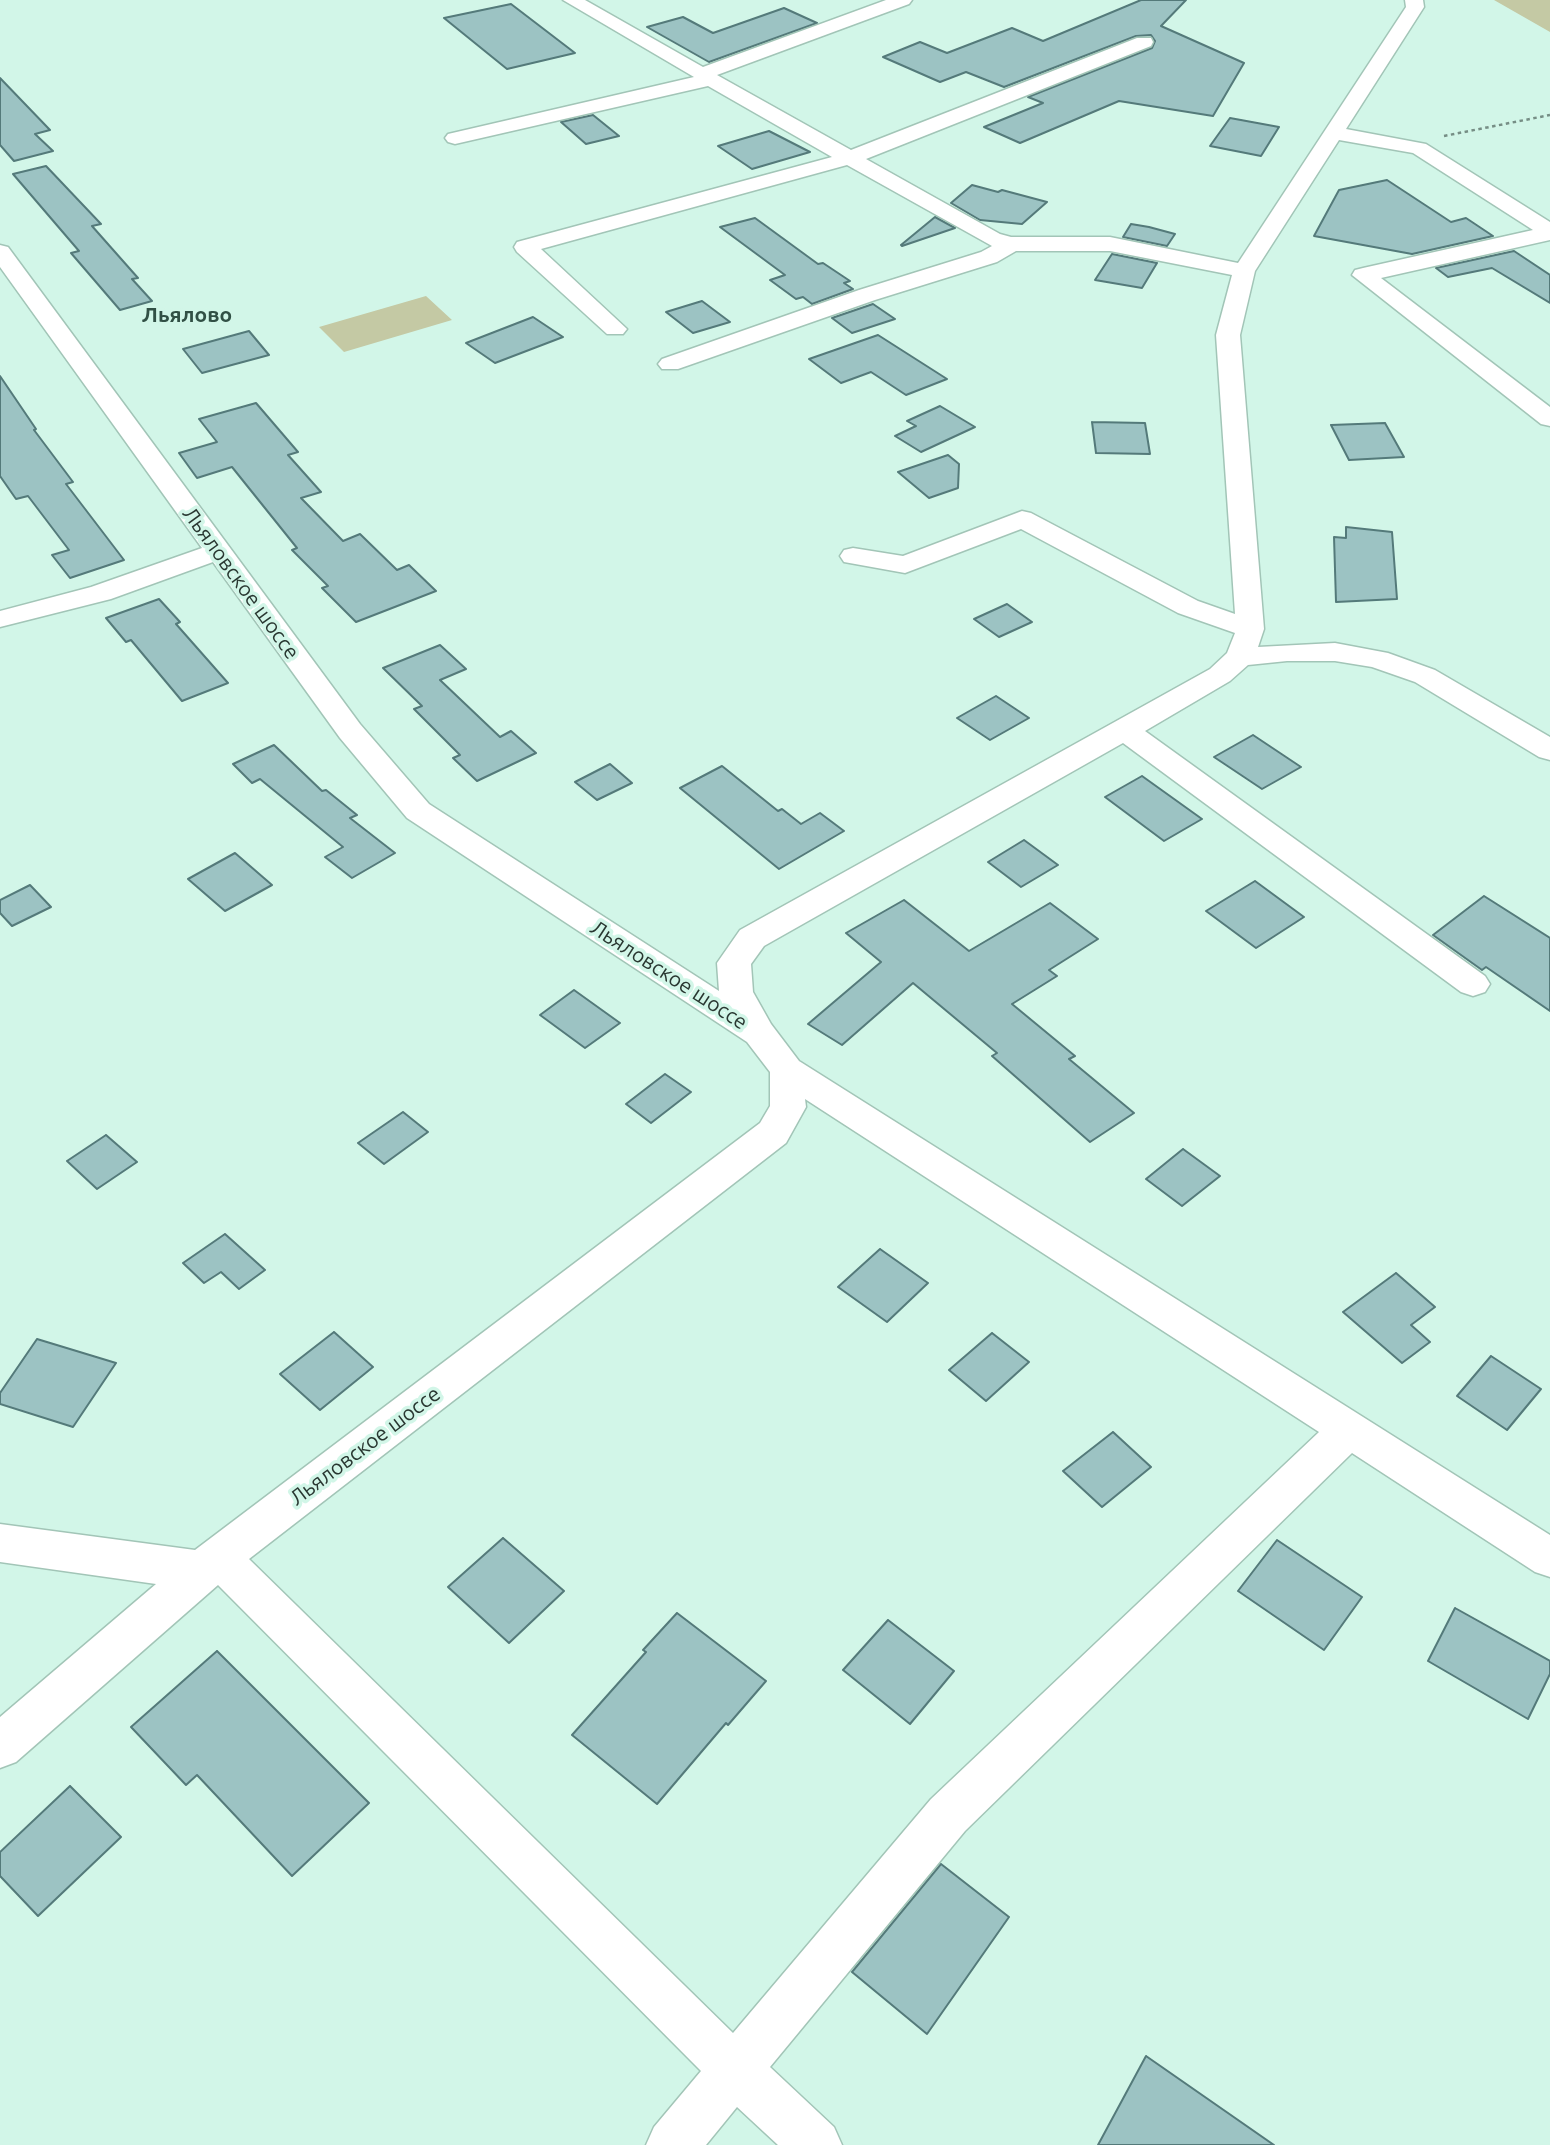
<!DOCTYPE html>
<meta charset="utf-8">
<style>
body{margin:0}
canvas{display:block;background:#d2f6e8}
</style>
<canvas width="1550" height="2145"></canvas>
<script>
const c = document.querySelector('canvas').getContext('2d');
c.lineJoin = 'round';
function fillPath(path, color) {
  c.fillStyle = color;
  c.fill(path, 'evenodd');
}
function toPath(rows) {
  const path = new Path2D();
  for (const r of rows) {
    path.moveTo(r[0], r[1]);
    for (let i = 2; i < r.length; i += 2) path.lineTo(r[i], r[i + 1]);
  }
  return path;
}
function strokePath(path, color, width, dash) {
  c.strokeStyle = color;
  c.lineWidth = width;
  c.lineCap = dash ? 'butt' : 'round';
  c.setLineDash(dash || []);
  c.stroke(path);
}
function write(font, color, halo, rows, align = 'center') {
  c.font = font + ' Ubuntu,sans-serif';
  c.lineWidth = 7;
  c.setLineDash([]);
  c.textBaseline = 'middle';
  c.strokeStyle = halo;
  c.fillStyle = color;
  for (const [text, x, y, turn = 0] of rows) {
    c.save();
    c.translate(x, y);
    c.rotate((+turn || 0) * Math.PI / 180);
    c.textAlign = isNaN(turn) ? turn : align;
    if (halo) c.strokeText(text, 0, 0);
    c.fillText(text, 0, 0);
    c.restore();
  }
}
const green = toPath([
 [1494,0,1550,0,1550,32],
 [426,296,452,320,344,352,319,327]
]);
const building = toPath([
 [1141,0,1186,0,1161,26,1244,63,1213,116,1119,101,1020,143,984,127,1043,103,1028,97,1152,48,1155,41,1151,35,1136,36,1004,87,966,72,940,82,883,57,920,42,947,53,1012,28,1043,41,1141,0],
 [511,4,575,53,507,69,444,18,511,4],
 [784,8,817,23,709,62,647,27,683,17,713,33,784,8],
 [0,78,50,130,35,134,53,151,14,161,0,145,0,78],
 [593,115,619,136,586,144,561,122,593,115],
 [1230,118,1279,127,1261,156,1210,146,1230,118],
 [769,131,810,152,752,169,718,146,769,131],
 [46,166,101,224,92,226,138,278,132,279,152,301,120,310,71,253,79,251,13,174,46,166],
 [1387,180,1451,222,1466,218,1493,236,1412,254,1314,236,1339,190,1387,180],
 [972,185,998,192,1002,190,1047,202,1022,224,980,220,951,203,972,185],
 [935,217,955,228,902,246,901,245,935,217],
 [755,218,818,264,823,263,850,281,844,283,853,289,812,304,803,297,796,299,770,280,785,275,720,227,755,218],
 [1131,224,1149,227,1175,234,1167,246,1123,237,1131,224],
 [1514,251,1550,275,1550,303,1492,268,1448,277,1436,268,1514,251],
 [1112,254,1157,263,1142,288,1095,280,1112,254],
 [702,301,730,322,693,333,666,312,702,301],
 [873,304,895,319,852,333,832,318,873,304],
 [533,317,563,337,495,363,466,343,533,317],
 [249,331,269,355,202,373,183,349,249,331],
 [878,335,947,379,906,395,871,372,841,383,809,359,878,335],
 [0,376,36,429,34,430,73,482,66,484,124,560,70,578,52,555,69,550,28,496,16,499,0,476,0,376],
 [256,403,298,452,288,455,321,492,301,498,343,541,360,534,397,570,409,565,436,591,356,622,322,588,328,586,292,550,297,548,232,467,197,478,179,453,217,442,199,419,256,403],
 [940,406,975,427,921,452,895,436,916,426,907,421,940,406],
 [1092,422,1145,423,1150,454,1096,453,1092,422],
 [1385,423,1404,457,1349,460,1331,425,1385,423],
 [948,455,959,464,958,488,929,498,898,472,948,455],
 [1346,527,1392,532,1397,599,1336,602,1334,537,1346,538,1346,527],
 [159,599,180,622,176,624,228,683,182,701,131,640,126,642,106,618,159,599],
 [1007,604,1032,622,999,637,974,619,1007,604],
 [440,645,466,669,440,680,500,737,511,731,536,753,477,781,453,758,460,755,414,709,422,706,383,668,440,645],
 [996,696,1029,718,990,740,957,718,996,696],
 [1253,735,1301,767,1262,789,1214,757,1253,735],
 [274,745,322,791,326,790,357,815,350,818,395,853,352,878,325,857,343,847,260,779,252,783,233,764,274,745],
 [610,764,632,783,597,800,575,782,610,764],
 [722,766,778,811,782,809,801,824,820,813,844,831,779,869,680,788,722,766],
 [1142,776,1202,819,1164,841,1105,797,1142,776],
 [1024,840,1058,865,1021,887,988,862,1024,840],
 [235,853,272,885,225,911,188,879,235,853],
 [1255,881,1304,917,1256,948,1206,911,1255,881],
 [30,885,51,907,12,926,0,913,0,900,30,885],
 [1484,896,1550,938,1550,1011,1486,967,1482,970,1433,935,1484,896],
 [904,900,969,951,1050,903,1098,939,1049,970,1057,976,1012,1004,1075,1056,1069,1059,1134,1113,1090,1142,992,1056,997,1053,913,983,842,1045,808,1024,881,962,846,933,904,900],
 [574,990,620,1023,585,1048,540,1015,574,990],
 [665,1074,691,1092,651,1123,626,1104,665,1074],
 [403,1112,428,1132,384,1164,358,1143,403,1112],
 [106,1135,137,1162,97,1189,67,1161,106,1135],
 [1183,1149,1220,1176,1182,1206,1146,1179,1183,1149],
 [225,1234,265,1270,239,1289,221,1272,204,1283,183,1263,225,1234],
 [880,1249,928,1283,887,1322,838,1287,880,1249],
 [1396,1273,1435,1307,1411,1325,1430,1342,1402,1363,1343,1312,1396,1273],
 [334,1332,373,1367,320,1410,280,1374,334,1332],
 [992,1333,1029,1362,986,1401,949,1370,992,1333],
 [37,1339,116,1363,73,1427,0,1404,0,1393,37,1339],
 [1491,1356,1541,1389,1507,1430,1457,1396,1491,1356],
 [1113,1432,1151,1467,1102,1507,1063,1471,1113,1432],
 [503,1538,564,1591,509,1643,448,1587,503,1538],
 [1277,1540,1362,1597,1324,1650,1238,1591,1277,1540],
 [1455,1608,1550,1661,1550,1674,1528,1719,1428,1661,1455,1608],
 [677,1613,766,1681,728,1725,726,1723,657,1804,572,1735,646,1652,643,1650,677,1613],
 [888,1620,954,1671,910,1724,843,1670,888,1620],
 [217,1651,369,1803,292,1876,197,1775,186,1785,131,1727,217,1651],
 [70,1786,121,1837,38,1916,0,1876,0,1852,70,1786],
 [941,1864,1009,1917,927,2034,852,1972,941,1864],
 [1146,2056,1274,2145,1098,2145,1146,2056]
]);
const path = toPath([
 [1444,136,1550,115]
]);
const minor = toPath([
 [563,0,585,0,703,67,886,0,912,0,909,4,717,75,851,150,1137,38,1151,38,1153,42,1151,46,866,159,1000,234,1011,237,1110,237,1238,263,1406,7,1405,0,1423,0,1424,7,1346,129,1426,144,1550,222,1550,240,1381,278,1550,407,1550,426,1541,424,1352,275,1355,270,1363,268,1533,230,1413,153,1339,140,1255,271,1240,335,1264,629,1258,647,1335,643,1388,653,1435,670,1550,737,1550,760,1539,757,1415,682,1372,667,1335,661,1287,661,1248,665,1230,681,1145,731,1485,976,1490,984,1485,992,1473,996,1461,992,1123,743,764,946,751,964,753,992,771,1024,799,1061,1550,1535,1550,1577,1535,1572,1352,1453,965,1831,770,2067,834,2127,842,2145,778,2145,737,2107,706,2145,646,2145,654,2127,701,2071,218,1585,16,1762,0,1768,0,1717,156,1584,0,1562,0,1524,195,1550,760,1123,770,1106,770,1072,747,1042,407,818,340,738,213,562,111,599,0,627,0,611,91,587,202,548,0,267,0,245,8,247,360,724,429,804,719,991,717,963,740,930,1210,669,1227,653,1235,633,1178,613,1021,529,905,573,844,562,840,556,844,550,853,548,903,556,1022,511,1031,513,1198,601,1235,614,1216,335,1232,275,1110,251,1016,251,997,262,875,300,678,369,662,369,658,364,662,359,859,290,981,252,992,246,847,165,541,249,627,329,623,334,607,334,517,252,514,247,517,242,832,157,708,86,455,144,448,142,445,138,448,134,694,77,563,0],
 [805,1099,1319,1432,931,1799,733,2033,249,1559,786,1143,806,1107,805,1099]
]);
const farQuarternames = [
 ["Льялово",187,315]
];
const streetNames = [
 ["Льяловское шоссе",241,583,54],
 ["Льяловское шоссе",669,975,33],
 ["Льяловское шоссе",365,1446,-37]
];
fillPath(green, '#c4c9a4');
fillPath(building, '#9cc3c3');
strokePath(building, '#547a7a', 2);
strokePath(minor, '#a2c5b7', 3);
strokePath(path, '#768e85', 2.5, [3.5, 3.5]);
fillPath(minor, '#fff');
write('bold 21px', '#315045', '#d2f6e8', farQuarternames);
write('21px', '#293731', '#d2f6e8', streetNames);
</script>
